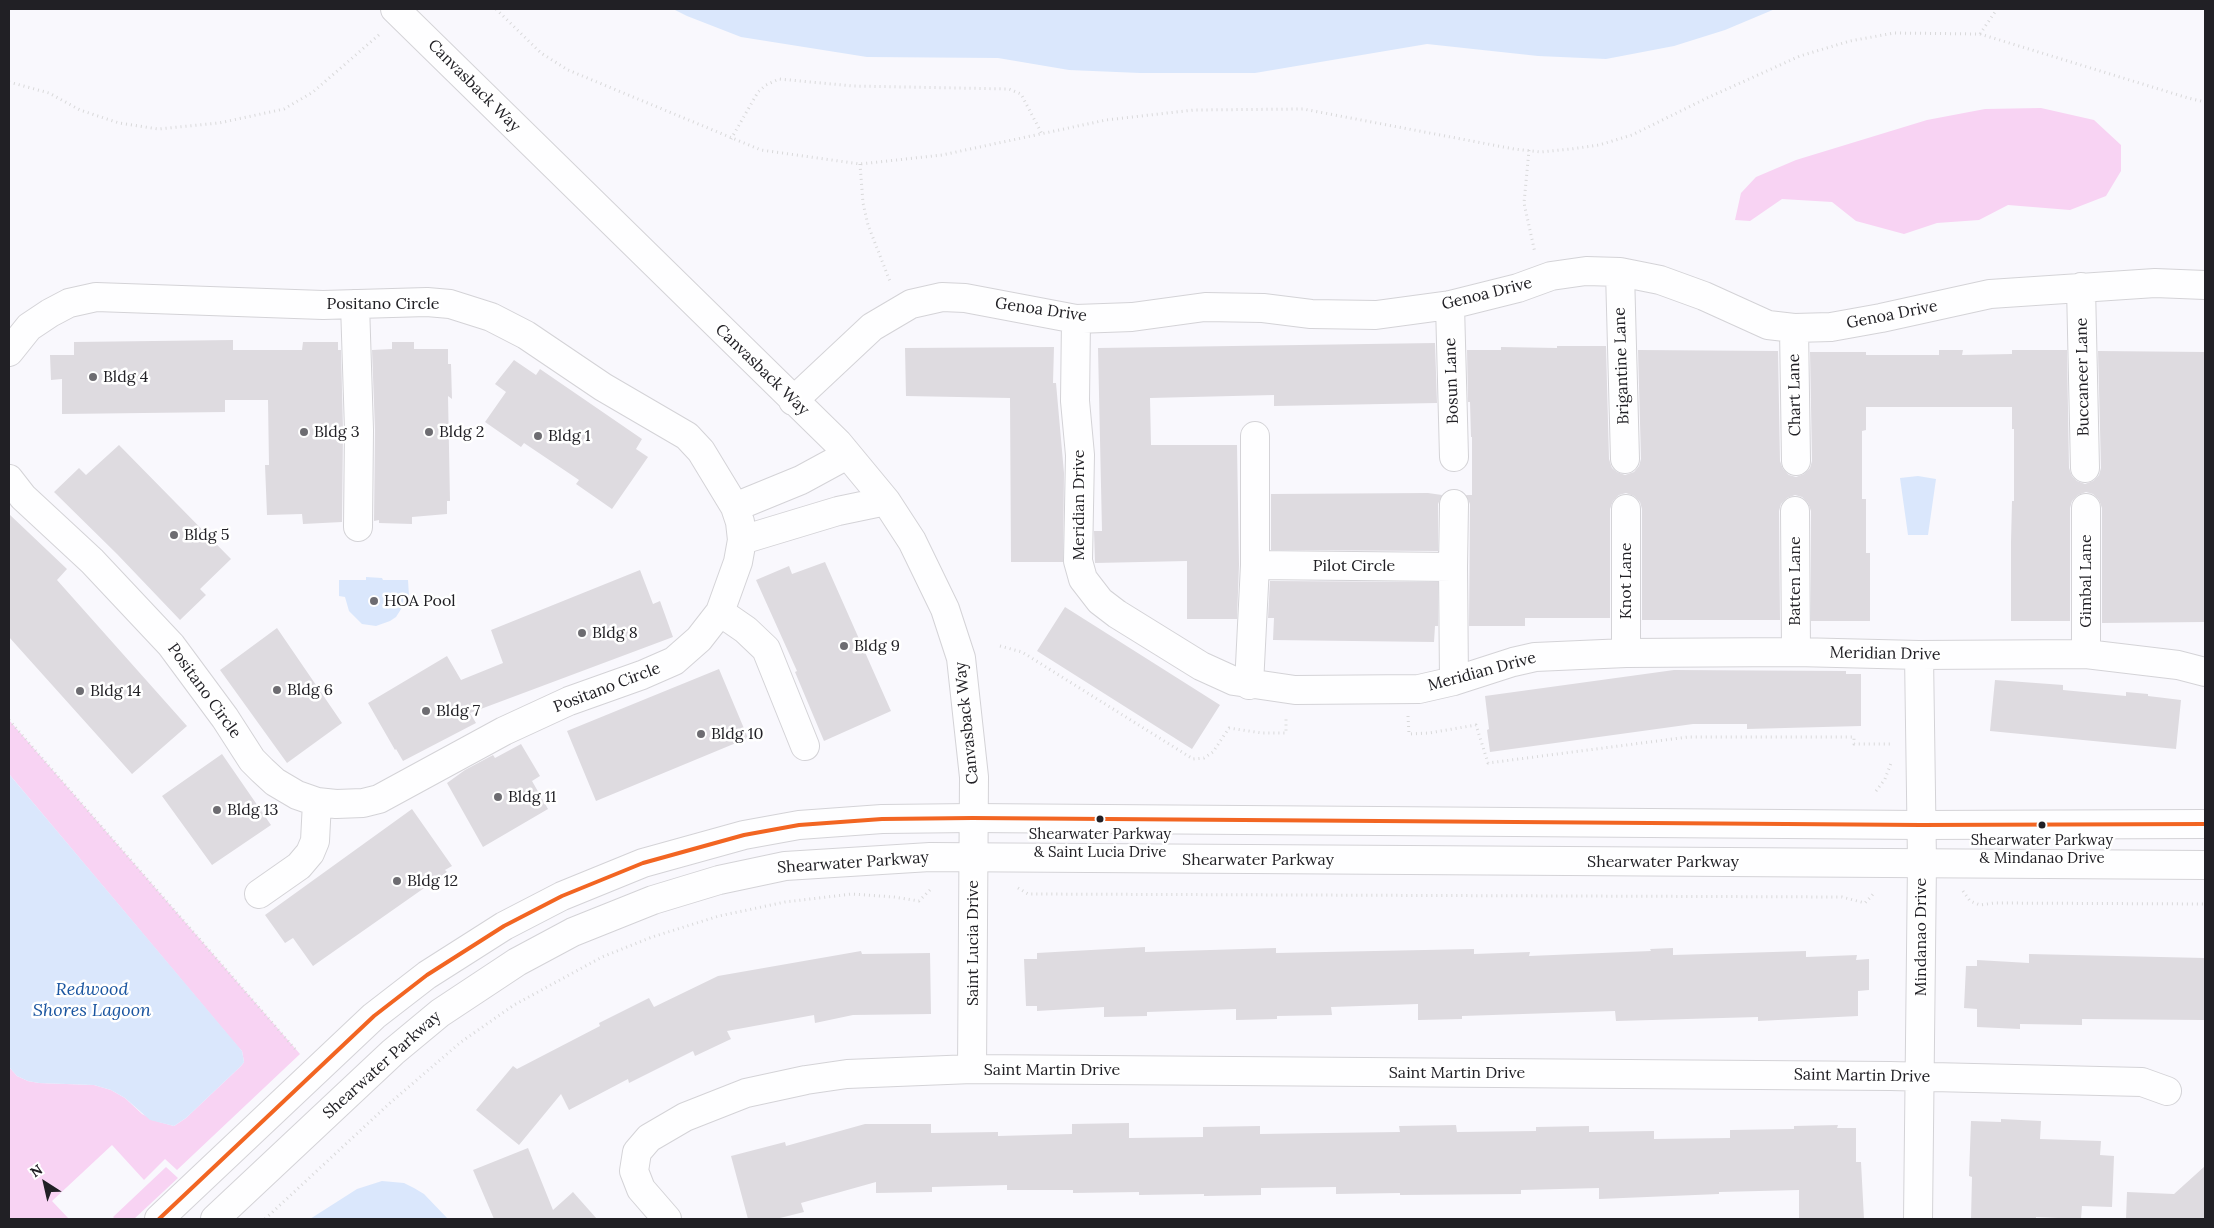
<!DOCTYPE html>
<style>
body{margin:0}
#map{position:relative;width:2214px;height:1228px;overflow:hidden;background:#f9f8fd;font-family:Lora,serif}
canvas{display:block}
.frame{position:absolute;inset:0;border:10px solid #212025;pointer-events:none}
.north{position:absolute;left:20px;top:1158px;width:50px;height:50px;-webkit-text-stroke:4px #fff;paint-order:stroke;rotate:325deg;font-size:14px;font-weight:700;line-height:20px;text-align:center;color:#212025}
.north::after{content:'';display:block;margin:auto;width:18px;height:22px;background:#212025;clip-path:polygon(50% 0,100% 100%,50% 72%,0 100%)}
</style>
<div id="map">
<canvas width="2214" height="1228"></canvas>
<div class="frame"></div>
<div class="north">N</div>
</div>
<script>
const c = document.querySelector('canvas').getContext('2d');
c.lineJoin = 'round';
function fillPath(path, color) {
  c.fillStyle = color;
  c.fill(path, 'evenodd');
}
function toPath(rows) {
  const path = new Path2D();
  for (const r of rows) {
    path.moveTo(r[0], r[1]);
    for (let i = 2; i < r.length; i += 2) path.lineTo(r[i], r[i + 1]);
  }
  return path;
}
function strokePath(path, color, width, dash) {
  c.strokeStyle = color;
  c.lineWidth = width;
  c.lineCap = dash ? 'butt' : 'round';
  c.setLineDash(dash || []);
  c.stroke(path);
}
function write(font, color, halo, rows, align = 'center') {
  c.font = font + ' Lora,serif';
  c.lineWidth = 5;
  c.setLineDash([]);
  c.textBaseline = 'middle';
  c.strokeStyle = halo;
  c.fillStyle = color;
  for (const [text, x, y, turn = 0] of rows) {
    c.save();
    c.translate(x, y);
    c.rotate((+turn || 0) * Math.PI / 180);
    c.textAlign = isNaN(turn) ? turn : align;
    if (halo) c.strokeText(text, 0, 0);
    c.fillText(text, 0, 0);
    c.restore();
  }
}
const green = toPath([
 [2041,108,2094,120,2121,145,2121,171,2106,196,2070,210,2008,205,1979,220,1937,223,1904,234,1856,221,1832,202,1782,199,1750,221,1735,220,1741,193,1756,177,1796,160,1927,120,1985,109],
 [9,720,300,1054,177,1170,165,1159,144,1180,112,1145,52,1201,69,1219,11,1219,9,1217,9,1067,17,1076,28,1081,39,1083,94,1085,111,1090,125,1098,142,1114,159,1122,174,1126,186,1118,241,1066,244,1062,242,1051,238,1047,9,774],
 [166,1167,178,1178,134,1219,115,1219,113,1217]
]);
const water = toPath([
 [673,9,1775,9,1725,30,1674,46,1606,59,1538,56,1427,44,1255,73,1140,73,1069,70,998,58,867,57,741,37,687,16],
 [1918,476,1936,479,1928,535,1908,535,1900,478],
 [366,577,382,578,383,580,408,580,409,596,403,597,403,606,396,617,390,621,376,626,362,624,349,611,345,597,339,596,339,580,366,580],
 [9,774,242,1051,244,1062,241,1066,186,1118,174,1126,150,1120,125,1098,111,1090,94,1085,39,1083,28,1081,17,1076,9,1067],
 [382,1181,404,1183,414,1188,424,1194,448,1219,310,1219,357,1189]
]);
const building = toPath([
 [233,340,233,350,302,350,303,342,338,342,338,350,341,350,343,430,342,522,303,524,302,514,267,515,265,465,269,465,268,400,225,400,225,412,62,414,62,379,51,380,50,355,74,355,74,342],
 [392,342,414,342,414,349,448,349,448,364,451,364,452,399,448,396,450,501,447,501,447,514,412,517,412,524,379,523,379,520,374,521,375,430,372,350,392,349],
 [1435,343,1437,403,1274,406,1274,395,1150,398,1151,445,1237,445,1239,565,1237,619,1187,619,1187,561,1095,563,1094,531,1102,531,1098,348],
 [1557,346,1606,346,1609,459,1612,468,1617,472,1625,475,1634,472,1639,466,1641,459,1638,350,1778,351,1780,461,1783,469,1789,475,1796,477,1804,474,1810,468,1812,461,1810,352,1866,352,1866,355,1939,355,1939,350,1963,350,1962,355,2012,354,2012,350,2067,350,2069,468,2072,476,2077,481,2085,484,2093,481,2099,475,2101,468,2098,351,2205,352,2205,622,2102,623,2102,508,2099,500,2093,494,2086,492,2078,495,2072,501,2070,508,2070,621,2011,621,2011,542,2012,501,2014,501,2014,429,2012,429,2012,407,1866,407,1866,430,1862,431,1862,499,1866,499,1866,553,1870,553,1870,621,1811,621,1811,511,1808,503,1802,497,1795,495,1787,498,1781,504,1779,511,1780,620,1642,620,1642,509,1640,502,1634,496,1626,493,1619,495,1613,501,1610,509,1610,618,1525,618,1525,626,1469,626,1470,504,1466,495,1472,495,1472,437,1471,437,1470,402,1468,402,1467,350,1501,350,1501,347,1557,348],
 [1054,347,1053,383,1056,383,1064,473,1063,562,1011,562,1010,398,906,396,905,348],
 [514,360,536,375,540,369,642,439,636,449,648,457,612,509,576,484,579,480,524,443,521,447,485,422,506,392,495,384],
 [119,445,231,559,200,589,206,595,180,620,117,554,54,492,79,468,86,475],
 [1428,493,1442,495,1438,504,1438,551,1271,550,1271,494],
 [9,514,67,569,57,580,187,726,132,774,9,637],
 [825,562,891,711,824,741,795,672,797,671,756,580,789,566,792,574],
 [640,570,653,604,660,601,673,637,470,713,476,723,403,761,396,749,395,750,368,703,447,656,461,680,503,663,491,630],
 [1270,581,1438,582,1438,626,1435,626,1434,642,1273,640,1274,618,1268,618],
 [1065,607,1220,705,1192,749,1037,651],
 [277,628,342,723,287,763,220,670],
 [719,669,748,738,596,801,567,731],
 [1674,670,1846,671,1846,674,1861,674,1861,726,1747,729,1747,724,1693,724,1490,752,1487,730,1489,729,1485,696],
 [1995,680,2063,685,2063,690,2126,696,2126,692,2148,694,2148,696,2181,700,2176,749,1990,731],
 [521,744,540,776,532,781,548,809,483,847,447,783,465,770,493,755,495,758],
 [222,754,271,825,212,865,162,796],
 [412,809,452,866,445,870,447,872,313,966,293,938,285,943,265,915],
 [1145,947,1145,952,1276,948,1276,953,1474,949,1474,954,1530,952,1529,956,1651,951,1650,949,1673,948,1673,955,1806,951,1806,957,1857,955,1856,960,1869,959,1869,990,1858,991,1858,1016,1758,1021,1758,1017,1616,1021,1615,1011,1462,1016,1462,1019,1418,1020,1418,1004,1331,1007,1332,1015,1277,1016,1277,1019,1236,1020,1236,1009,1147,1012,1147,1016,1104,1017,1104,1007,1037,1011,1037,1006,1026,1006,1024,959,1037,959,1037,953],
 [861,951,862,954,930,953,931,1014,853,1015,815,1023,814,1015,727,1031,731,1039,695,1056,693,1051,629,1083,628,1079,569,1110,561,1094,519,1145,476,1110,513,1066,517,1069,600,1026,599,1023,649,998,654,1007,718,976],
 [2029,954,2205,958,2204,1020,2082,1019,2082,1025,2020,1024,2020,1029,1977,1027,1977,1009,1964,1008,1966,966,1977,966,1977,960,2029,963],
 [2001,1119,2041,1121,2040,1139,2101,1141,2100,1155,2114,1156,2112,1207,2082,1206,2081,1219,2036,1217,2036,1219,1971,1219,1972,1177,1969,1176,1971,1121,2001,1122],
 [1129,1123,1129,1138,1203,1137,1203,1127,1260,1126,1260,1134,1326,1133,1400,1132,1399,1126,1456,1125,1457,1132,1536,1131,1536,1127,1589,1126,1589,1132,1654,1131,1654,1139,1730,1138,1730,1130,1794,1129,1794,1126,1838,1125,1837,1128,1856,1128,1856,1162,1861,1162,1864,1219,1799,1219,1799,1190,1719,1192,1719,1194,1599,1199,1599,1188,1521,1190,1521,1194,1400,1195,1400,1193,1336,1194,1336,1187,1261,1188,1261,1195,1204,1196,1204,1194,1139,1195,1139,1192,1073,1193,1073,1190,1007,1190,1007,1185,932,1187,932,1192,876,1193,876,1182,801,1203,804,1212,776,1219,748,1219,731,1156,785,1142,786,1146,865,1124,931,1124,931,1133,998,1132,998,1136,1072,1134,1072,1124],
 [528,1148,553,1210,573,1192,597,1219,494,1219,473,1170],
 [2205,1166,2205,1219,2126,1219,2127,1192,2174,1194]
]);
const path = toPath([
 [496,9,541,53,568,70,761,150,860,164,942,155,1106,120,1194,110,1303,109,1514,149,1541,152,1571,149,1599,145,1632,135,1707,98,1800,56,1850,41,1894,33,1980,34,2188,98,2205,102],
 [1980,34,1997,9],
 [9,82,49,93,80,110,119,123,158,129,219,123,284,109,313,92,381,33],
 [731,139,758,92,766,85,779,79,853,86,1009,89,1021,94,1042,134],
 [1529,150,1524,203,1535,253],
 [860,164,863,203,868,225,891,284],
 [1000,646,1022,652,1193,759,1204,758,1213,752,1229,728,1262,733,1286,733,1286,718],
 [1408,716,1409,734,1429,733,1476,725,1488,763,1688,737,1854,737,1854,744,1892,744],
 [9,720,296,1050],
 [1876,791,1885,779,1891,763],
 [1018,888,1028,894,1842,897,1865,903,1875,892],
 [1963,891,1970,901,1980,905,1994,903,2205,904],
 [265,1219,391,1102,461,1042,514,1005,602,957,652,937,719,916,785,902,852,894,894,897,919,901,932,888]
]);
const minor = toPath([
 [395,9,838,443,886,501,912,541,945,609,961,658,974,777,972,1069],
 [1620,272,1625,459],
 [2081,287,2085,468],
 [355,304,359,430,358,527],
 [1450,305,1454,457],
 [1076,319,1075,401,1080,455,1078,561,1083,579,1100,601,1117,614,1201,666,1234,681,1295,690,1419,689,1454,681,1513,662,1535,657,1626,653,1796,652,1919,655,2086,654,2178,665,2205,672],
 [1794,328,1796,461],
 [9,352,29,327,50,313,69,303,96,297,323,305,427,302,450,304,491,317,526,335,603,387,687,436,701,451,735,507,740,522,742,540,738,562,720,612,699,639,674,661,642,675,569,701,504,731,379,799,363,803,336,804,317,802,297,795,275,782,262,770,252,760,225,718,171,645,92,561,23,497,9,479],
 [793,401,872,327,911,304,942,297,965,298,1076,319,1132,317,1205,307,1263,308,1311,314,1376,315,1450,305,1518,288,1551,276,1586,271,1620,272,1660,280,1704,296,1768,325,1794,328,1831,327,1881,318,1990,294,2155,283,2205,285],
 [735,507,801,480,847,455],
 [2086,508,2086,654],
 [1626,509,1626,653],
 [1795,511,1796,652],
 [742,540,838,511,886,501],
 [1255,565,1453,567],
 [720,612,746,630,766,649,805,746],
 [1454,681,1453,567,1454,504],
 [1249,685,1255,565,1255,436],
 [259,894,299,866,310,853,315,841,317,802],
 [667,1219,641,1189,634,1171,637,1152,649,1138,685,1117,746,1093,806,1080,847,1074,972,1069,1890,1076,2142,1082,2167,1091],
 [1918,1219,1922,862,1919,655]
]);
const major = toPath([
 [159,1219,374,1016,427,975,504,926,562,896,643,863,744,835,799,825,882,819,972,818,1921,825,2205,824],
 [215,1219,393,1052,440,1013,517,962,573,932,653,900,719,880,785,866,930,857,2205,865]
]);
const bus1 = toPath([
 [159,1219,374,1016,427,975,504,926,562,896,643,863,744,835,799,825,882,819,972,818,1921,825,2205,824]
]);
const markers = [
 [93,377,5,"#6d6c71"],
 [304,432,5,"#6d6c71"],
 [429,432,5,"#6d6c71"],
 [538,436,5,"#6d6c71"],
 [174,535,5,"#6d6c71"],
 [374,601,5,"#6d6c71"],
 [582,633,5,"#6d6c71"],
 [844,646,5,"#6d6c71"],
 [277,690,5,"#6d6c71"],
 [80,691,5,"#6d6c71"],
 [426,711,5,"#6d6c71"],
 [701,734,5,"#6d6c71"],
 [498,797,5,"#6d6c71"],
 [217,810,5,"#6d6c71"],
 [1100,819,4.5,"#212025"],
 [2042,825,4.5,"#212025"],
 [397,881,5,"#6d6c71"]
];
const busNames = [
 ["Shearwater Parkway",1100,835],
 ["& Saint Lucia Drive",1100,853],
 ["Shearwater Parkway",2042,841],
 ["& Mindanao Drive",2042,859]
];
const streetNames = [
 ["Canvasback Way",474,86,45],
 ["Genoa Drive",1487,294,-14],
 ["Positano Circle",383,304],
 ["Genoa Drive",1041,310,8],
 ["Genoa Drive",1892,315,-11],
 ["Brigantine Lane",1622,366,-92],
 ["Canvasback Way",762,370,44],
 ["Buccaneer Lane",2083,377,-91],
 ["Bosun Lane",1452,381,-92],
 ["Chart Lane",1795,395,-91],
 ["Meridian Drive",1079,505,-90],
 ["Pilot Circle",1354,566],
 ["Knot Lane",1626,581,-90],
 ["Batten Lane",1795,581,-90],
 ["Gimbal Lane",2086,581,-90],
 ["Meridian Drive",1885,654,1],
 ["Meridian Drive",1482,672,-15],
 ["Positano Circle",607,688,-21],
 ["Positano Circle",204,691,54],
 ["Canvasback Way",967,723,-96],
 ["Shearwater Parkway",1258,860],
 ["Shearwater Parkway",1663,862],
 ["Shearwater Parkway",853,863,-4],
 ["Mindanao Drive",1921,937,-90],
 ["Saint Lucia Drive",973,943,-90],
 ["Shearwater Parkway",382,1065,-42],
 ["Saint Martin Drive",1052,1070],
 ["Saint Martin Drive",1457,1073],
 ["Saint Martin Drive",1862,1076,1]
];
const poiNames = [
 ["Bldg 4",103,377],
 ["Bldg 3",314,432],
 ["Bldg 2",439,432],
 ["Bldg 1",548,436],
 ["Bldg 5",184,535],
 ["HOA Pool",384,601],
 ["Bldg 8",592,633],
 ["Bldg 9",854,646],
 ["Bldg 6",287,690],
 ["Bldg 14",90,691],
 ["Bldg 7",436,711],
 ["Bldg 10",711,734],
 ["Bldg 11",508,797],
 ["Bldg 13",227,810],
 ["Bldg 12",407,881]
];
const waterNames = [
 ["Redwood",92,990],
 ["Shores Lagoon",92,1011]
];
fillPath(green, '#f8d3f3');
fillPath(water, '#dae7fc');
fillPath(building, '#dedbe0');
strokePath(minor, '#d4d3d7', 30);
strokePath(major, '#d4d3d7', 30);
strokePath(path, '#d9d9da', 3, [1, 4]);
strokePath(minor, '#fefeff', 28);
strokePath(major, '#fefeff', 28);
strokePath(bus1, '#f26522', 4);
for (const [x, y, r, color] of markers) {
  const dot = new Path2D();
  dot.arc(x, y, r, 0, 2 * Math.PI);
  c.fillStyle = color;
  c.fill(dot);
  strokePath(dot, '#fff', 2);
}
write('15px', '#212025', '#fff', busNames);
write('16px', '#212025', '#fff', streetNames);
write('16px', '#212025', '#fff', poiNames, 'left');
write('italic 18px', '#1a55a0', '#fff', waterNames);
</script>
